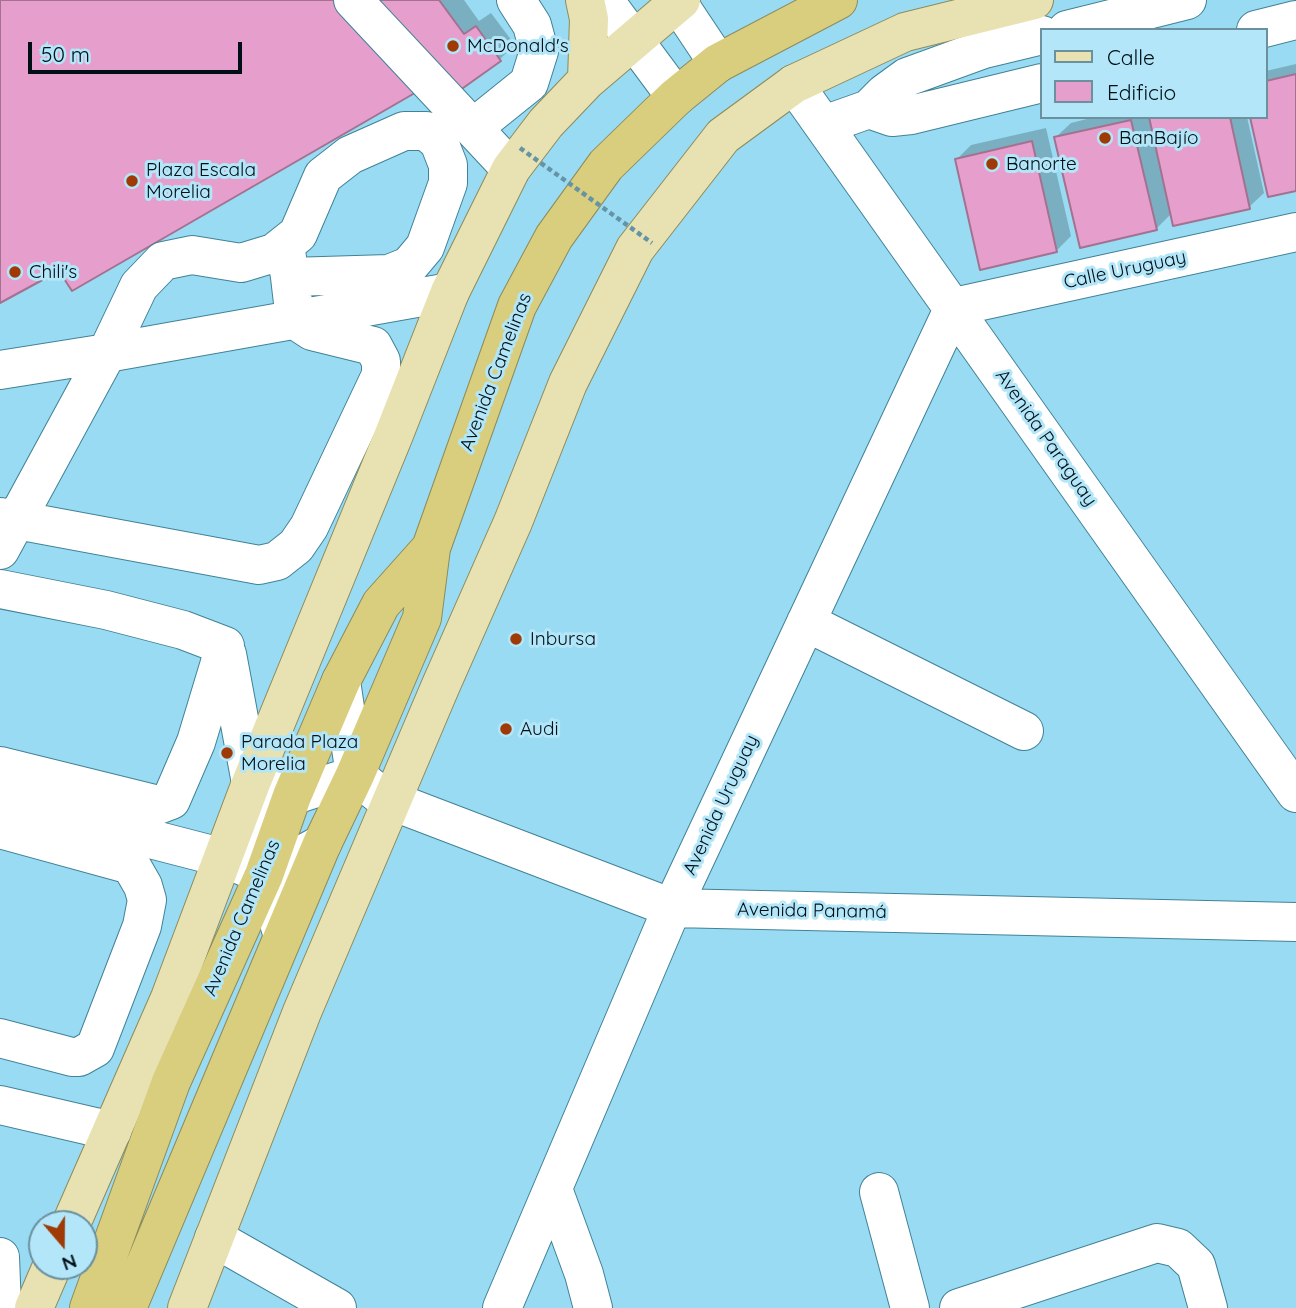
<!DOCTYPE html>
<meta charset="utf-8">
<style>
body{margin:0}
#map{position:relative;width:1296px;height:1308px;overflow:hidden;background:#99dbf2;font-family:Quicksand,sans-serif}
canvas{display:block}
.legend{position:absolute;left:1040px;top:28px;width:228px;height:91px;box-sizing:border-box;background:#b2e6f8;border:2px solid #6b909e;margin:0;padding:9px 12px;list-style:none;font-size:21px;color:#000f16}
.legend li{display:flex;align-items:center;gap:14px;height:35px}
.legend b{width:35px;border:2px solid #6b909e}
.north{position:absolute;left:28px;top:1210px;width:70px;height:70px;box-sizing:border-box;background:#b2e6f8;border:2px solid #6b909e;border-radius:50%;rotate:160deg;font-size:19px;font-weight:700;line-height:28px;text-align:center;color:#000f16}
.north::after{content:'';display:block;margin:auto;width:24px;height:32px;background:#9f3a07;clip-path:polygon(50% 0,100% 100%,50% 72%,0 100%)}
.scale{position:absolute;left:28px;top:42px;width:214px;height:32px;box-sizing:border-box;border:4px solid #000f16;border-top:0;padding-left:9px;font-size:21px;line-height:24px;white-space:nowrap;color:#000f16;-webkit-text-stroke:5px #b2e6f8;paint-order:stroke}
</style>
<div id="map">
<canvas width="1296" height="1308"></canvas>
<ul class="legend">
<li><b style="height:9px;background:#e8e2b2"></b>Calle</li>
<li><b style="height:19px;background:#e69fcc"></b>Edificio</li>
</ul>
<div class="north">N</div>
<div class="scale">50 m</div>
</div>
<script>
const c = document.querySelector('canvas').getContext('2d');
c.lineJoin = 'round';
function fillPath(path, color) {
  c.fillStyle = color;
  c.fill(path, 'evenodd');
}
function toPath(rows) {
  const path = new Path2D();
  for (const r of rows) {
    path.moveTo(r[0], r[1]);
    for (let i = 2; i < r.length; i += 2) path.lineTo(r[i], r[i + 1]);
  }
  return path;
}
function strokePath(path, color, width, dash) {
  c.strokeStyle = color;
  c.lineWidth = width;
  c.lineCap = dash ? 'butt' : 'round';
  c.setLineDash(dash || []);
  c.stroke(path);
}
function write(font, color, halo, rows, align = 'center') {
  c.font = font + ' Quicksand,sans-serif';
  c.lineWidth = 6;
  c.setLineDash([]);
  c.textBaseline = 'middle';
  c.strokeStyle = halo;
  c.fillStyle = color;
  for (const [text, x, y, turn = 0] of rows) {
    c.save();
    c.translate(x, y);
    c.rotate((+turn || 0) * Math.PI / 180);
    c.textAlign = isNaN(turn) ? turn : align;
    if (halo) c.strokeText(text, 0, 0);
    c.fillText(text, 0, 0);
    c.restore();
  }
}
const shadow = toPath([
 [0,0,464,0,479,21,491,13,515,45,500,59,456,91,432,56,0,301],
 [1296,64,1296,189,1266,117,1266,71],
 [1095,117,1247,117,1264,193,1249,207,1172,213,1156,229,1056,137,1071,123],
 [1046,128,1071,236,1056,251,957,159,971,145]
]);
const building = toPath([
 [0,0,340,0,420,90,72,291,59,271,0,303,0,0],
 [361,0,439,0,464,34,476,26,501,61,456,93,361,0],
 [1296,74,1296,191,1268,197,1250,117,1266,117,1266,81,1296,74],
 [1149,117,1230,117,1250,209,1173,226,1149,117],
 [1131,120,1157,230,1080,248,1054,137,1131,120],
 [1032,141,1057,252,980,270,955,159,1032,141]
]);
const minor = toPath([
 [353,0,511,169],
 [604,0,676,97],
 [676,0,718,63],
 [1067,30,1187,0],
 [1256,30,1296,20],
 [794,84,1296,793],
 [869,109,892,117,911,115,1042,83],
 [824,125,869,109,885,93,907,77,984,49,1042,35],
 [473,128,529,83,539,51,532,25,516,0],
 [0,370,107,353,139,286,163,261,192,255,241,263,274,253,298,234,323,176,350,155,404,131,426,131,439,142,448,165,448,183,425,247,409,266,389,274,290,277,285,245],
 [0,517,259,565,277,561,296,546,309,527,381,375,381,361,373,346,312,331,295,320,290,277],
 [0,550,107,353,450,292],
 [0,589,106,610,183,630,225,646,196,742,171,800,158,805,0,766],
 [806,622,1024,731],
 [227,654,251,783,264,875,283,936],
 [341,681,355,775,384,798,672,908,1296,922],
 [267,788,292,796,355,775],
 [0,800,224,858,264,875,322,844],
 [0,829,131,865,143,886,147,900,142,926,95,1048,79,1057,72,1057,0,1038],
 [0,1105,112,1131],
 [553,1189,584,1274,593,1308],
 [879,1192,910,1308],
 [214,1238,337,1308],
 [0,1257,2,1308],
 [502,1308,672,908,954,307,1296,232],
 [959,1308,1157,1243,1178,1248,1196,1265,1208,1308]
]);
const major = toPath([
 [585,0,589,19,587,80],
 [71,1224,170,998,251,783,393,437,450,292,511,169,546,123,587,80,681,0],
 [34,1308,52,1266],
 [187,1308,302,1012,441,685,513,522,568,383,635,249,723,136,794,84,905,32,1034,0]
]);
const highway = toPath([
 [89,1308,171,1082,264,875,292,796,341,681,381,604,431,548],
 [127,1308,322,844,355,775,422,618,431,548,517,306,554,237,606,165,676,97,718,63,838,0]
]);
const pathBridge = toPath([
 [520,148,652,243]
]);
const markers = [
 [453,46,7,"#9f3a07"],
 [1105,138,7,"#9f3a07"],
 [992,164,7,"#9f3a07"],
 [132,181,7,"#9f3a07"],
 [15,272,7,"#9f3a07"],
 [516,639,7,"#9f3a07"],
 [506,729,7,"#9f3a07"],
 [227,753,7,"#9f3a07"]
];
const poiNames = [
 ["McDonald's",467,46],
 ["BanBajío",1119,138],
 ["Banorte",1006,164],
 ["Plaza Escala",146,170],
 ["Morelia",146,192],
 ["Chili's",29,272],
 ["Inbursa",530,639],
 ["Audi",520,729],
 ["Parada Plaza",241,742],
 ["Morelia",241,764]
];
const streetNames = [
 ["Calle Uruguay",1125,270,-12],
 ["Avenida Camelinas",496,372,-69],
 ["Avenida Paraguay",1046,438,55],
 ["Avenida Uruguay",721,805,-65],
 ["Avenida Panamá",812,911,1],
 ["Avenida Camelinas",242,918,-67]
];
fillPath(shadow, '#0003');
fillPath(building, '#e69fcc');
strokePath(building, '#a27290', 2);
strokePath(minor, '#418297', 40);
strokePath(major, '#8d8b5a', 40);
strokePath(highway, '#8d8b5a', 40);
strokePath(minor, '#fff', 38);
strokePath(major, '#e8e2b2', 38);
strokePath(highway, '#d9ce7e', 38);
strokePath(pathBridge, '#6494a5', 4.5, [5, 3.5]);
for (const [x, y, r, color] of markers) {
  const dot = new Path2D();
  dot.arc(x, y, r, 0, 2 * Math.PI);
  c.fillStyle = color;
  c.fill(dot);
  strokePath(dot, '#b2e6f8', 2.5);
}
write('19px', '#000f16', '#b2e6f8', poiNames, 'left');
write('19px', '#000f16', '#b2e6f8', streetNames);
</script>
